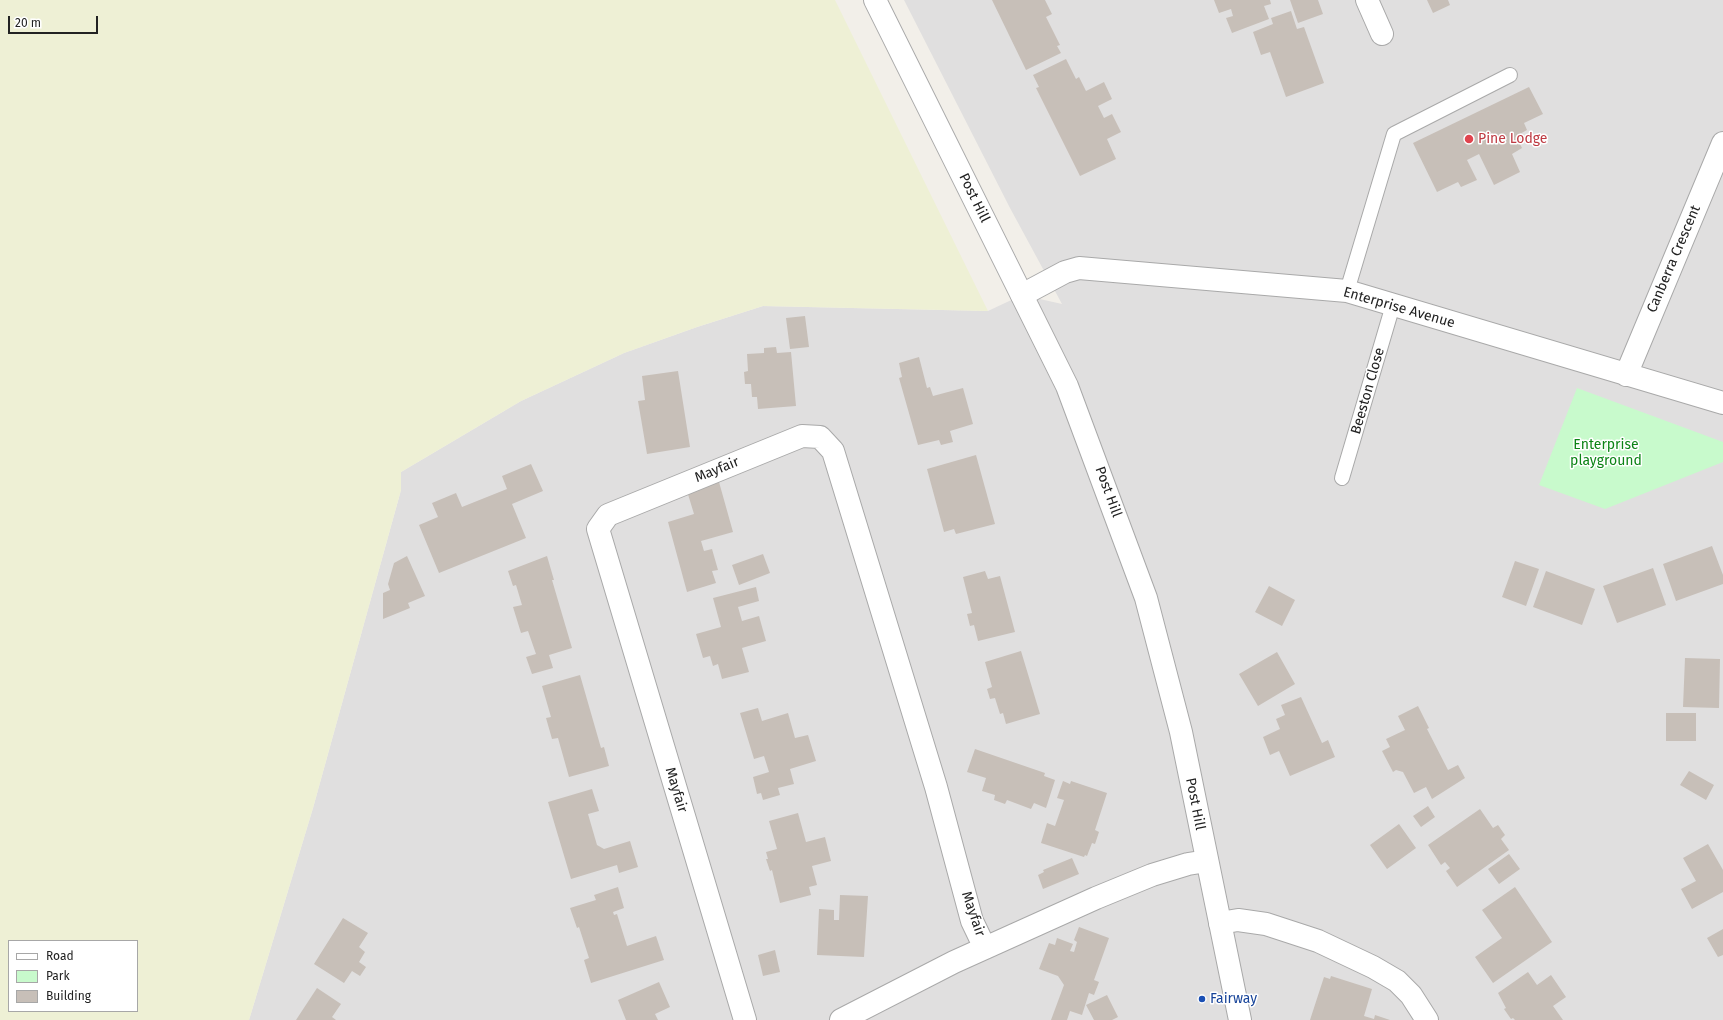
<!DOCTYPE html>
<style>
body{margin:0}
#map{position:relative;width:1723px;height:1020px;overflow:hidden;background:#f2efe9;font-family:"Fira Sans",sans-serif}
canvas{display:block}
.legend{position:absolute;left:8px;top:940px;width:130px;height:72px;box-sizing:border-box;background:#fff;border:1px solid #a7a7a7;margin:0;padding:5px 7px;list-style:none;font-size:12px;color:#222}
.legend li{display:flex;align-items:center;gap:8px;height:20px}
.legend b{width:20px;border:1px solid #a7a7a7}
.scale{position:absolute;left:8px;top:16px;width:90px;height:18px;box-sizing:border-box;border:2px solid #222;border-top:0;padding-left:5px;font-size:12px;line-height:14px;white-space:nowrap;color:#222;-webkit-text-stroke:3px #fff;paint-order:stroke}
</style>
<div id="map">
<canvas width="1723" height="1020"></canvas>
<ul class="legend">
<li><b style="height:5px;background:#fff"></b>Road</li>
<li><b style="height:11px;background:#c8facc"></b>Park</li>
<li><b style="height:11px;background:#c7bfb8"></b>Building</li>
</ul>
<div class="scale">20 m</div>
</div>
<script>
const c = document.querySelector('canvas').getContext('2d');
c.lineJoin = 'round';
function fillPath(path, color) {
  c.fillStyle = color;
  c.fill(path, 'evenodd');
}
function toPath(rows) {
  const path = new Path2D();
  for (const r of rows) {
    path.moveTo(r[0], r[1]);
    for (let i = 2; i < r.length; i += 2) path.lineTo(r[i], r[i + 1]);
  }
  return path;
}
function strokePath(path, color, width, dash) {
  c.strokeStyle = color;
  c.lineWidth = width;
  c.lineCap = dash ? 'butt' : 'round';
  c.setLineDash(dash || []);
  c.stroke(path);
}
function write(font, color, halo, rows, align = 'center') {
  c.font = font + ' "Fira Sans",sans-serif';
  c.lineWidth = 3;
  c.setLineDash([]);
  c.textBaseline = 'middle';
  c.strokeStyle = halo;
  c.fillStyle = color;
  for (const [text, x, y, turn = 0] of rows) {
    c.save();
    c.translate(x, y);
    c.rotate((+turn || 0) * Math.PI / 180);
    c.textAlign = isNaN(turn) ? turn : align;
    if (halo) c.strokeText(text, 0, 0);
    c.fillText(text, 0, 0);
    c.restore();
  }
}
const residential = toPath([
 [904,0,1723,0,1723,1020,249,1020,313,808,401,490,401,472,521,401,624,353,697,327,763,306,988,311,1022,295,1062,304,1010,208]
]);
const farmland = toPath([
 [0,0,835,0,988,311,763,306,697,327,624,353,521,401,401,472,401,490,313,808,249,1020,0,1020],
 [9,941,137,941,137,1011,9,1011]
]);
const park = toPath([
 [1577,388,1723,442,1723,462,1605,509,1539,485]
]);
const building = toPath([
 [992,0,1045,0,1052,14,1046,17,1060,45,1057,46,1061,53,1026,70],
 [1214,0,1270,0,1271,4,1264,6,1269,19,1232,33,1226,18,1233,16,1231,9,1219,13],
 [1290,0,1318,0,1323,14,1298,23],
 [1427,0,1448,0,1450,5,1433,13],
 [1291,11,1297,29,1304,27,1324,83,1286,97,1270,52,1261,55,1253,32,1273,24,1271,18],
 [1066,59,1076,79,1079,77,1086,91,1104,82,1112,99,1098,106,1104,118,1112,114,1121,132,1107,139,1116,159,1080,176,1036,88,1039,87,1033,75],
 [1529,87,1543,114,1524,123,1527,130,1516,136,1522,148,1512,154,1520,172,1494,185,1479,154,1467,160,1477,180,1461,187,1458,182,1437,192,1413,143],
 [805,316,809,347,790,349,786,318],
 [776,347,777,353,791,352,796,406,758,409,757,397,752,397,751,384,745,384,744,372,748,371,747,354,764,353,764,348],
 [919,357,927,388,930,387,933,396,963,388,973,424,950,431,953,442,941,445,939,440,918,445,899,378,902,377,899,363],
 [678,371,690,447,647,454,638,401,645,400,642,376],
 [976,455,995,524,956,534,954,529,944,532,927,469],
 [531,464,543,491,512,504,526,538,439,573,419,525,438,517,432,503,456,493,462,507,507,489,502,476],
 [719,482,733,532,701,541,704,551,712,549,718,570,712,571,716,583,687,592,668,522,694,514,687,491],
 [1712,546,1723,575,1723,584,1676,601,1663,564],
 [763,554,770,573,739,585,732,565],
 [407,556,425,596,408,603,410,608,383,619,383,593,390,590,388,584,394,563],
 [547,556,554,580,552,580,572,648,549,655,553,668,532,674,526,657,536,654,528,631,521,633,513,607,522,605,516,585,513,586,508,571],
 [1515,561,1539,569,1526,606,1502,597],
 [1653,568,1666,605,1617,623,1603,586],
 [985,571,988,579,1000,576,1015,632,978,641,974,625,970,626,967,614,972,613,963,577],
 [1546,571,1595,589,1582,625,1533,607],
 [1269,586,1295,600,1282,626,1255,612],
 [756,587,759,601,738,607,742,621,759,616,766,641,742,648,749,672,722,679,718,664,713,666,710,656,703,658,696,634,721,627,713,598],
 [1021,651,1040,714,1006,724,1003,713,1000,714,995,698,990,699,987,689,992,687,985,662],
 [1277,652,1295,684,1258,706,1239,674],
 [1685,658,1720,659,1719,708,1683,707],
 [580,675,601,748,604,747,609,766,569,777,558,738,552,739,546,718,551,717,542,686],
 [1301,697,1322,743,1328,740,1335,757,1290,776,1279,751,1270,755,1263,737,1280,729,1276,719,1285,715,1281,705],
 [1418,706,1429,728,1427,729,1448,770,1458,765,1465,778,1432,799,1426,787,1414,793,1403,772,1396,770,1393,772,1382,751,1390,747,1386,739,1405,730,1398,716],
 [758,708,762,721,788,713,795,738,808,735,816,761,790,769,794,784,778,788,780,795,763,800,761,793,757,794,753,777,769,772,764,756,754,759,740,713],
 [1666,713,1696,713,1696,741,1666,741],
 [975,749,1045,773,1044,776,1055,780,1046,808,1034,803,1031,809,1007,800,1005,804,994,800,995,795,982,791,986,778,967,772],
 [1689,771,1714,785,1706,800,1680,785],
 [1063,781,1070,784,1071,781,1107,793,1095,830,1099,832,1095,844,1092,843,1087,856,1085,855,1084,857,1041,843,1047,823,1055,826,1064,800,1057,798],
 [592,789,599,811,588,814,597,845,604,849,630,841,638,867,619,873,617,865,571,879,548,802],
 [1428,806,1435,817,1421,827,1413,816],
 [1480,809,1493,828,1498,825,1505,835,1501,839,1509,850,1457,887,1446,871,1450,868,1445,862,1441,865,1428,845],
 [798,813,806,842,825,837,831,861,812,866,817,885,809,887,811,895,780,903,772,870,770,871,766,859,768,859,766,852,777,849,769,821],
 [1399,824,1416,848,1387,869,1370,845],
 [1708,844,1723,870,1723,892,1692,909,1681,889,1696,881,1683,858],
 [1509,854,1520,869,1499,884,1488,869],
 [1072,858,1079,874,1043,889,1038,875,1044,872,1043,870],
 [618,887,624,908,613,912,614,915,617,914,627,946,656,936,664,960,591,983,584,960,589,958,579,927,577,928,570,908,596,900,594,895],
 [1515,887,1552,942,1493,983,1475,957,1502,938,1482,910],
 [840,895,868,896,864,957,817,955,819,909,834,910,834,920,839,920],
 [343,918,368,933,359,947,365,952,359,962,366,967,360,976,352,971,344,983,314,964],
 [1079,927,1109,938,1094,980,1099,982,1094,995,1089,993,1082,1015,1070,1011,1067,1020,1051,1020,1064,985,1058,976,1039,969,1049,943,1055,945,1057,938,1073,944,1070,951,1074,952,1077,942,1074,940],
 [1723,929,1723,955,1718,957,1707,938],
 [775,950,780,972,763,976,758,955],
 [1528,972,1537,985,1551,975,1566,997,1553,1006,1563,1020,1515,1020,1513,1018,1511,1019,1504,1009,1506,1008,1498,993],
 [1331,976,1372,989,1364,1016,1374,1019,1375,1015,1390,1020,1310,1020,1324,977,1330,979],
 [659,982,670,1007,655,1014,658,1020,626,1020,618,1000],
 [317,988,341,1004,332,1017,336,1020,296,1020],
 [1107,995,1118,1017,1112,1020,1094,1020,1086,1005]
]);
const service = toPath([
 [1347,291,1394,134,1510,75],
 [1342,478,1393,305]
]);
const minor = toPath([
 [1367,0,1382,34],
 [1022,295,1065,272,1079,268,1347,291,1723,403],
 [1626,375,1723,143],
 [1220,923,1238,920,1266,924,1318,941,1373,967,1397,981,1411,995,1427,1020],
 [745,1020,598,529,608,515,802,436,820,437,833,451,936,787,972,921,985,948],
 [841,1020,954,962,1096,898,1152,875,1188,864,1207,861]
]);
const tertiary = toPath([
 [875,0,1067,386,1146,598,1181,732,1240,1020]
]);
const markers = [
 [1469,139,5,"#e0444e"],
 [1202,999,4,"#1a4fb4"]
];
const healthNames = [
 ["Pine Lodge",1478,139]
];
const streetNames = [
 ["Post Hill",974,198,64],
 ["Canberra Crescent",1674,259,-67],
 ["Enterprise Avenue",1399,308,16],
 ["Beeston Close",1368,391,-74],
 ["Mayfair",717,470,-22],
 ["Post Hill",1108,492,70],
 ["Mayfair",676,790,73],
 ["Post Hill",1195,804,79],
 ["Mayfair",973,914,71]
];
const parkNames = [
 ["Enterprise",1606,445],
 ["playground",1606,461]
];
const transitNames = [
 ["Fairway",1210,999]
];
fillPath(residential, '#e0dfdf');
fillPath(farmland, '#eef0d5');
fillPath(park, '#c8facc');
fillPath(building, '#c7bfb8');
strokePath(service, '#a9a9a9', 16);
strokePath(minor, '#a9a9a9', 24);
strokePath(tertiary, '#a9a9a9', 24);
strokePath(service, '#fff', 14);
strokePath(minor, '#fff', 22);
strokePath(tertiary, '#fff', 22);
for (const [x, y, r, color] of markers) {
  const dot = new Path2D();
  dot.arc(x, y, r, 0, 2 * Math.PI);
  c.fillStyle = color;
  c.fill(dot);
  strokePath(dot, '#fff', 1.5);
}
write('14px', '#be3a42', '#fff', healthNames, 'left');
write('14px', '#222', '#fff', streetNames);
write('14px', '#0c8416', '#fff', parkNames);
write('14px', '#164399', '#fff', transitNames, 'left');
</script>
